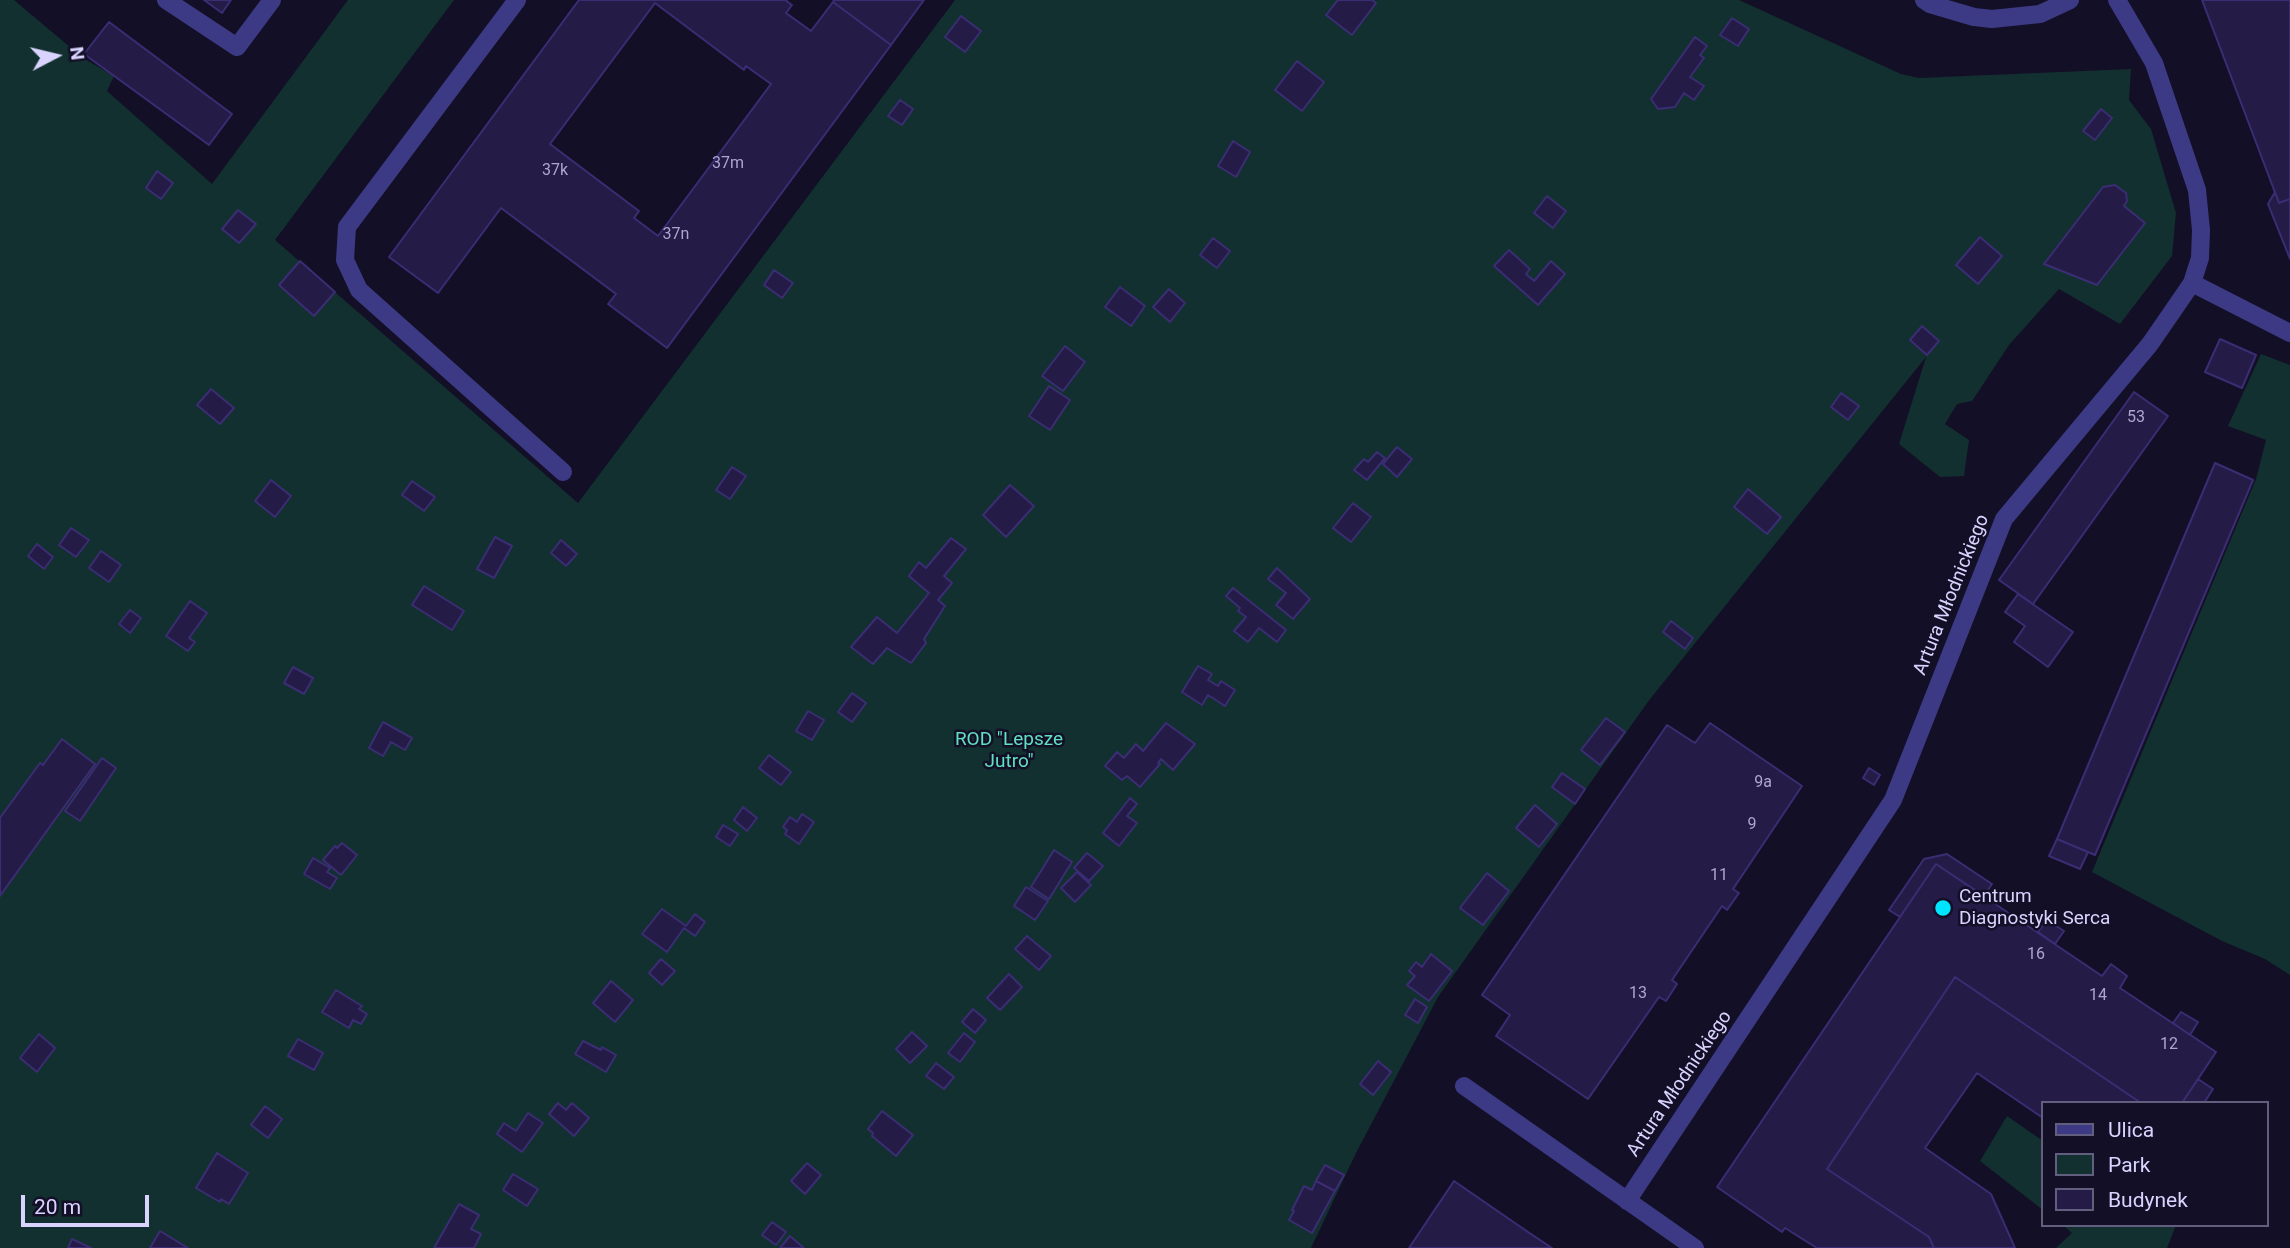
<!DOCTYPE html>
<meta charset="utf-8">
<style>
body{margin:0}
#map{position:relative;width:2290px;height:1248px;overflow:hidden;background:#130f26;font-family:Roboto,sans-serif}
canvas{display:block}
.legend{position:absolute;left:2041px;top:1101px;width:228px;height:126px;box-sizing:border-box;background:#130f26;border:2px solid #625e7d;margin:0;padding:9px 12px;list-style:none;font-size:21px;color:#d9d4ff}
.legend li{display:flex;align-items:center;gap:14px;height:35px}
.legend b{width:35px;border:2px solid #625e7d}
.north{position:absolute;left:21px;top:21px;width:70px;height:70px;-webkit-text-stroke:5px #130f26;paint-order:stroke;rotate:83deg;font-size:19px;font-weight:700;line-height:28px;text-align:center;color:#d9d4ff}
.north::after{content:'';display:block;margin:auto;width:24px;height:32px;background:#d9d4ff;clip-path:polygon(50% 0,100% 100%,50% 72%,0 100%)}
.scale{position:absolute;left:21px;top:1195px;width:128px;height:32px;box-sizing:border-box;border:4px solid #d9d4ff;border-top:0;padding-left:9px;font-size:21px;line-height:24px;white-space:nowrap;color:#d9d4ff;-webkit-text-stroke:5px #130f26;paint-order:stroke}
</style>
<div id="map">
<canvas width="2290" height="1248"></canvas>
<ul class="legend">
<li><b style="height:9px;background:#3d3a85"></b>Ulica</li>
<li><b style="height:19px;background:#12302f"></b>Park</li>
<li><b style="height:19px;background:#241b47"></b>Budynek</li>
</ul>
<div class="north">N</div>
<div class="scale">20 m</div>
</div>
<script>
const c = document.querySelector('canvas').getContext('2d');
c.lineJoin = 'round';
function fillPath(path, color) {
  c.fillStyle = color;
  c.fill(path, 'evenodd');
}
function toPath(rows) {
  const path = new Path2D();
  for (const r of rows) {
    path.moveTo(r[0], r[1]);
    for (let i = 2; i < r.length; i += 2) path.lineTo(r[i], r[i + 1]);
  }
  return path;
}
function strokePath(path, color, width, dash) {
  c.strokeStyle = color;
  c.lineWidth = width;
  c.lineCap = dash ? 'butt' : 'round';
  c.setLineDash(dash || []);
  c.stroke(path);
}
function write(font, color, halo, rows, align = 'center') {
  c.font = font + ' Roboto,sans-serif';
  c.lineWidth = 5;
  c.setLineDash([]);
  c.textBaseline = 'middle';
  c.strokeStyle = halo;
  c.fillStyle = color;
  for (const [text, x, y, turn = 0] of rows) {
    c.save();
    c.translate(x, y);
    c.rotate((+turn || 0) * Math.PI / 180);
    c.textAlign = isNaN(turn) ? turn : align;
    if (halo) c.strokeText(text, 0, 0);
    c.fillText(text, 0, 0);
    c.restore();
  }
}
const green = toPath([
 [0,0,14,0,83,58,114,76,107,91,212,184,348,0,454,0,275,240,578,503,955,0,1739,0,1901,74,1919,78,2131,69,2129,100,2151,129,2176,213,2172,256,2120,324,2059,289,2009,345,1972,401,1957,404,1945,424,1969,440,1964,476,1940,477,1899,444,1926,357,1650,699,1438,997,1356,1153,1311,1248,0,1248],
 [2261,354,2290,365,2290,975,2265,959,2222,941,2092,872,2256,479,2266,440,2228,426],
 [2007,1116,2043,1141,2043,1210,1980,1161],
 [2063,1225,2176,1225,2167,1248,2056,1248,2072,1233]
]);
const building = toPath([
 [204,0,231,0,222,13,204,0],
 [579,0,785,0,792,5,786,13,811,31,833,2,891,45,667,348,608,304,616,294,501,208,438,293,389,257,579,0],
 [655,3,744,70,746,66,771,84,658,236,634,218,639,211,550,144,655,3],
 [834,0,924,0,891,45,833,2,834,0],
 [1338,0,1372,0,1376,3,1352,35,1326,15,1338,0],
 [2202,0,2290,0,2290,199,2279,203,2202,0],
 [961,16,981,31,965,52,945,37,961,16],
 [1732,18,1749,29,1738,46,1720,35,1732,18],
 [109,22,232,114,209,145,84,54,109,22],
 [1695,37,1707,46,1700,55,1704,58,1690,77,1704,86,1694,100,1684,93,1675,107,1658,109,1651,99,1695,37],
 [1297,61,1324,82,1302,111,1275,90,1297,61],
 [900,100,913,109,902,125,888,116,900,100],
 [2101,109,2112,118,2095,140,2083,131,2101,109],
 [1233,141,1250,152,1236,177,1218,166,1233,141],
 [157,171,173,183,161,199,146,188,157,171],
 [2115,185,2126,193,2127,201,2124,206,2145,223,2097,285,2044,264,2103,187,2115,185],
 [2275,192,2279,203,2290,199,2290,259,2268,204,2275,192],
 [1547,196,1566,211,1553,228,1534,213,1547,196],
 [238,210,256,224,239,243,222,229,238,210],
 [1980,237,2002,256,1978,284,1956,265,1980,237],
 [1213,238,1230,251,1217,268,1200,255,1213,238],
 [1509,250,1530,269,1526,274,1534,281,1551,261,1565,274,1538,305,1494,266,1509,250],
 [300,261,335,292,314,316,279,285,300,261],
 [774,270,793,283,782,298,764,285,774,270],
 [1120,287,1145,306,1131,326,1105,307,1120,287],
 [1169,289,1185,303,1170,322,1153,307,1169,289],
 [1922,326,1939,341,1927,355,1910,340,1922,326],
 [2220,339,2256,355,2242,388,2205,372,2220,339],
 [1065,346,1085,362,1063,391,1042,376,1065,346],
 [1049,386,1070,400,1050,430,1029,416,1049,386],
 [211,389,234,408,220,424,197,405,211,389],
 [2134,392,2168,416,2033,604,1999,580,2134,392],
 [1841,393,1859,406,1848,420,1831,407,1841,393],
 [1397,447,1412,459,1397,477,1383,464,1397,447],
 [1377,452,1385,458,1367,480,1354,470,1364,459,1368,462,1377,452],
 [2215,463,2253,480,2095,855,2057,839,2215,463],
 [732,467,746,476,730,499,716,490,732,467],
 [271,480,291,496,275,517,255,501,271,480],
 [412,481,435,497,424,511,402,495,412,481],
 [1010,485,1034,506,1006,537,983,515,1010,485],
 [1748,489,1781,517,1767,534,1734,507,1748,489],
 [1353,503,1371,517,1351,542,1333,528,1353,503],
 [71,528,89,540,76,557,59,545,71,528],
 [495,537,512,546,494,578,477,569,495,537],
 [951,538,966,549,944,576,952,583,938,600,945,606,924,639,926,643,911,663,887,648,873,664,851,647,877,617,897,633,929,593,909,576,919,562,926,568,951,538],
 [561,540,577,554,566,566,551,553,561,540],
 [37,544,53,557,44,569,28,556,37,544],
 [101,551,121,565,109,582,89,568,101,551],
 [1277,568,1310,599,1293,619,1276,605,1286,593,1268,579,1277,568],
 [424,586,464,611,452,630,412,605,424,586],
 [1233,588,1286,630,1277,642,1259,628,1248,642,1234,631,1246,617,1238,611,1240,608,1226,596,1233,588],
 [2018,594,2073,632,2048,667,2014,642,2025,626,2005,612,2018,594],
 [190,601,207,613,189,638,195,642,188,651,166,636,190,601],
 [130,610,141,618,130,633,119,624,130,610],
 [1671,621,1693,638,1685,649,1663,632,1671,621],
 [1198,666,1212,674,1208,680,1218,686,1221,681,1235,690,1225,706,1208,695,1202,705,1182,692,1198,666],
 [293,667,313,678,304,694,284,683,293,667],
 [852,693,866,703,852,722,838,712,852,693],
 [808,711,824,720,812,740,796,731,808,711],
 [1606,718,1625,732,1600,765,1581,750,1606,718],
 [383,722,412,738,405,750,391,742,383,756,369,748,383,722],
 [1166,723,1195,744,1173,770,1161,759,1158,763,1160,764,1140,787,1127,776,1122,780,1105,766,1117,752,1124,758,1136,744,1143,751,1166,723],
 [1710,723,1802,786,1733,889,1739,893,1727,910,1722,906,1672,980,1677,984,1666,1001,1659,997,1588,1099,1496,1036,1510,1015,1482,995,1667,725,1695,743,1710,723],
 [62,739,95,764,0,896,0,818,40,763,43,765,62,739],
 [769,755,791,772,781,785,759,768,769,755],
 [102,758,116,768,80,821,65,811,102,758],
 [1869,768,1880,775,1874,785,1863,778,1869,768],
 [1562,773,1585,789,1575,804,1552,787,1562,773],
 [1130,798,1137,804,1127,816,1137,823,1119,846,1103,833,1130,798],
 [1535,805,1557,824,1539,847,1516,828,1535,805],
 [743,807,757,818,747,831,734,820,743,807],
 [802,814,814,822,799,844,785,834,787,830,783,827,790,817,797,822,802,814],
 [723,825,738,834,730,846,716,837,723,825],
 [2057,839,2088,852,2080,869,2049,856,2057,839],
 [342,843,357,855,341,875,323,860,335,846,337,848,342,843],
 [1054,850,1072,862,1049,899,1031,887,1054,850],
 [1087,853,1103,866,1089,881,1074,868,1087,853],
 [1947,854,1992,884,1984,896,1936,864,1900,917,1889,910,1924,859,1947,854],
 [313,858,330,868,327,872,337,878,330,889,304,874,313,858],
 [1936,864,2102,976,2111,964,2127,976,2120,988,2216,1052,2182,1103,2141,1103,1955,977,1827,1169,1929,1237,1934,1248,1817,1248,1785,1228,1782,1232,1717,1187,1936,864],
 [1077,872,1091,885,1075,902,1061,888,1077,872],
 [1487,873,1509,891,1483,925,1460,908,1487,873],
 [1026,887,1048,901,1035,920,1014,906,1026,887],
 [662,909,686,926,695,914,705,922,695,936,684,928,667,952,642,934,662,909],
 [2047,920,2064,931,2055,944,2038,932,2047,920],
 [1027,936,1051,956,1039,970,1015,949,1027,936],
 [1431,954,1452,971,1429,1001,1407,985,1415,976,1409,971,1416,962,1422,967,1431,954],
 [661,959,675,971,662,985,649,973,661,959],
 [1009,974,1022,987,1000,1010,987,998,1009,974],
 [1955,977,2141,1103,2043,1103,2043,1118,1977,1073,1925,1148,1991,1194,2015,1248,1934,1248,1929,1237,1827,1169,1955,977],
 [611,981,633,1000,615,1022,593,1003,611,981],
 [336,990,362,1006,359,1009,367,1014,361,1024,353,1020,349,1028,322,1012,336,990],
 [1415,999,1427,1007,1418,1023,1405,1015,1415,999],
 [973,1009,986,1020,975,1033,962,1022,973,1009],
 [2181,1012,2198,1022,2190,1035,2173,1023,2181,1012],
 [912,1032,927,1046,910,1063,896,1049,912,1032],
 [964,1033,975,1042,960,1062,948,1053,964,1033],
 [39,1034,55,1048,37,1072,20,1058,39,1034],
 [298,1039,323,1053,314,1070,288,1056,298,1039],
 [583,1041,601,1050,602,1047,616,1055,606,1072,575,1054,583,1041],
 [1378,1061,1391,1072,1373,1095,1360,1084,1378,1061],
 [936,1063,954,1077,944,1089,926,1076,936,1063],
 [2198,1079,2213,1089,2204,1103,2182,1103,2198,1079],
 [558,1103,566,1110,572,1103,589,1118,574,1136,549,1114,558,1103],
 [265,1106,282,1119,268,1138,251,1125,265,1106],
 [882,1111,913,1135,896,1156,872,1136,873,1133,868,1129,882,1111],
 [528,1113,543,1123,522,1152,497,1134,504,1123,516,1131,528,1113],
 [217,1153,248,1173,229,1204,221,1199,220,1202,196,1188,217,1153],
 [807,1163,821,1175,805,1194,791,1181,807,1163],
 [1325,1165,1344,1175,1335,1191,1316,1181,1325,1165],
 [513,1174,538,1189,527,1206,503,1190,513,1174],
 [1316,1181,1335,1191,1312,1233,1289,1220,1294,1211,1292,1210,1304,1186,1312,1190,1316,1181],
 [1454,1181,1528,1232,1552,1248,1409,1248,1454,1181],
 [459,1204,479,1215,471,1229,481,1234,474,1248,434,1248,459,1204],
 [772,1222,786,1232,776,1245,762,1235,772,1222],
 [160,1231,188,1248,150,1248,160,1231],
 [790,1236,804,1248,780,1248,790,1236],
 [72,1239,91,1248,68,1248,72,1239]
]);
const service = toPath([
 [166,0,237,47,272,0],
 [517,0,347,227,345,260,359,290,563,472],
 [2192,283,2290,333]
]);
const minor = toPath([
 [1924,0,1930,4,1974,17,1992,19,2040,14,2070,0],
 [1464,1086,1695,1248],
 [1627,1201,1893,800,2004,519,2150,344,2192,283,2200,258,2201,230,2197,190,2154,63,2117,0]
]);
const markers = [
 [1943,908,9,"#00e5ff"]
];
const numberNames = [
 ["37m",728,164],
 ["37k",555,171],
 ["37n",676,235],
 ["53",2136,418],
 ["9a",1763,783],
 ["9",1752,825],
 ["11",1719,876],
 ["16",2036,955],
 ["13",1638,994],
 ["14",2098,996],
 ["12",2169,1045]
];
const streetNames = [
 ["Artura Młodnickiego",1952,595,-68],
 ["Artura Młodnickiego",1680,1084,-56]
];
const parkNames = [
 ["ROD \"Lepsze",1009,740],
 ["Jutro\"",1009,762]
];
const poiNames = [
 ["Centrum",1959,897],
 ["Diagnostyki Serca",1959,919]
];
fillPath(green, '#12302f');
fillPath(building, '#241b47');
strokePath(building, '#3b2d73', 2);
strokePath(service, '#3d3a85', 18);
strokePath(minor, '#3d3a85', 18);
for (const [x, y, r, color] of markers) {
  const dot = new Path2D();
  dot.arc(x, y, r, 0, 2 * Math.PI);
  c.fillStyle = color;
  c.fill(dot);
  strokePath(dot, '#130f26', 2.5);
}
write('16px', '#aca6d1', null, numberNames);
write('19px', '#d9d4ff', '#130f26', streetNames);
write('19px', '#5fe0c0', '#130f26', parkNames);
write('19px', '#d9d4ff', '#130f26', poiNames, 'left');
</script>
